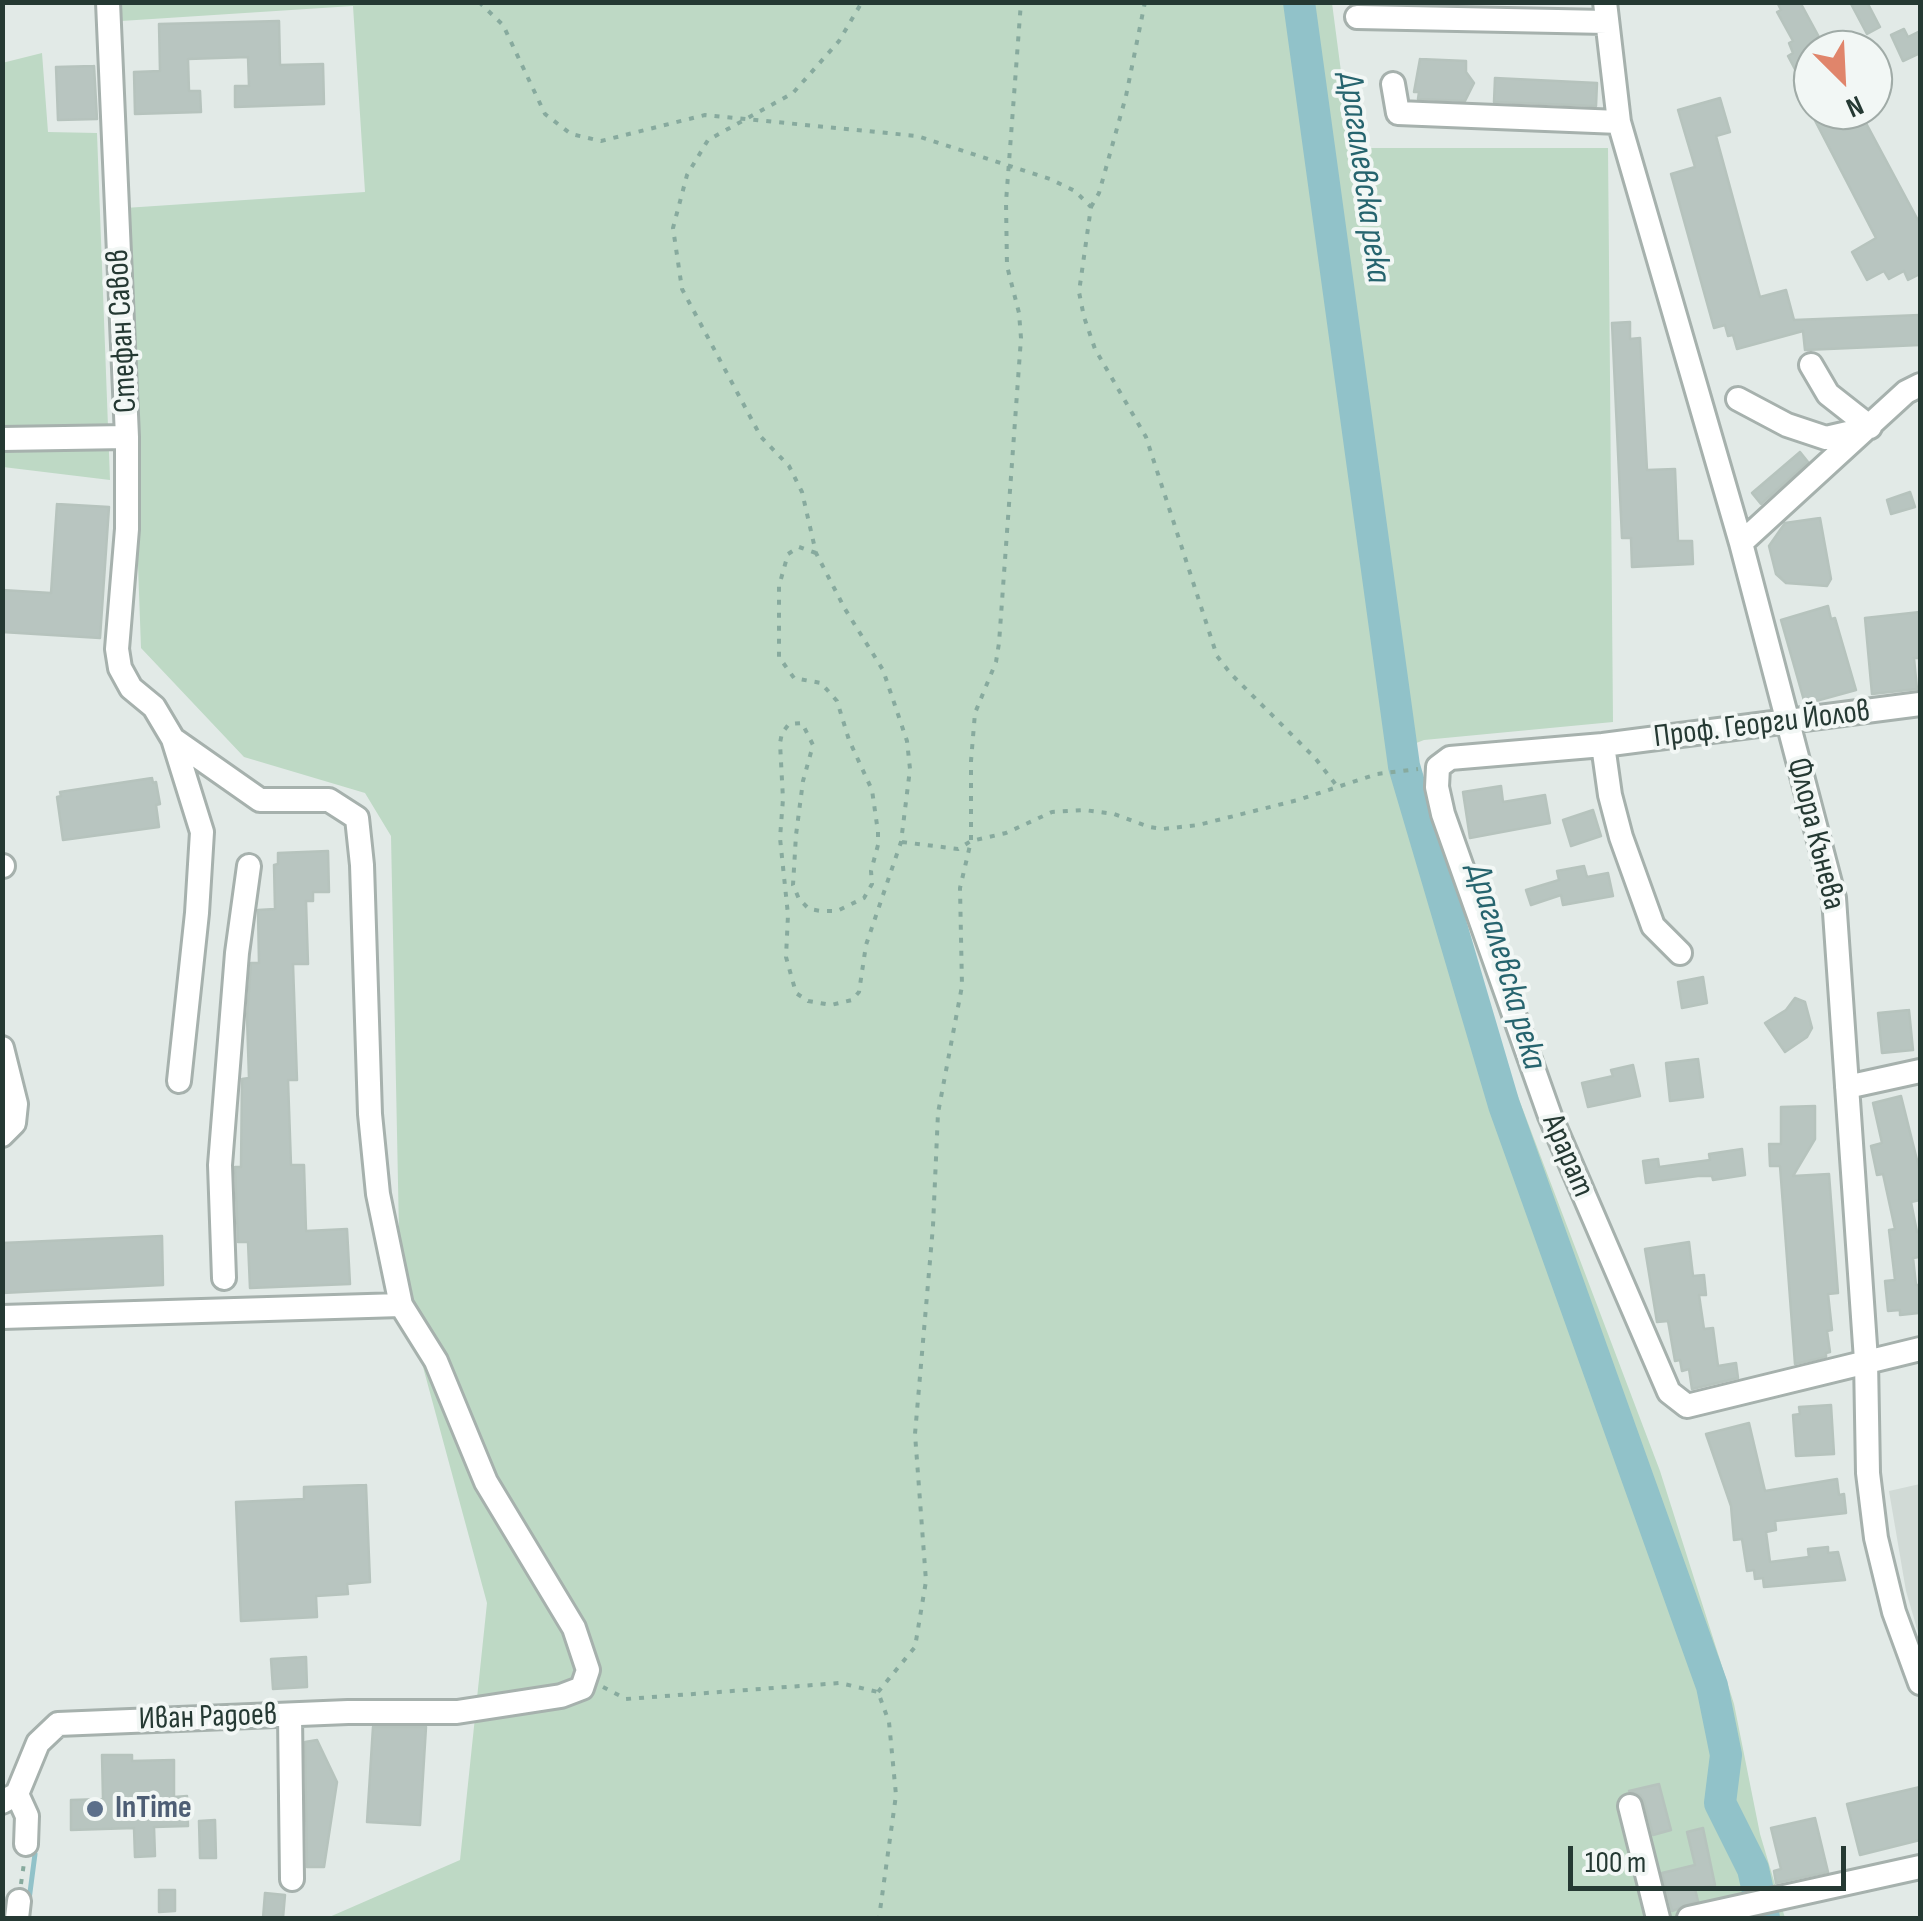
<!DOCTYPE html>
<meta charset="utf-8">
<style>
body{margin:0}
#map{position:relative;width:1923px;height:1921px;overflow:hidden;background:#e2eae7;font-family:"Sofia Sans Condensed",sans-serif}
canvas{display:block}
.frame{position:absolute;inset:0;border:5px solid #253933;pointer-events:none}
.north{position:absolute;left:1793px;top:30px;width:100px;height:100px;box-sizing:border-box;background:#f2f7f5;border:2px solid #a0aba7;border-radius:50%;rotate:156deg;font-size:28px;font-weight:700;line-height:40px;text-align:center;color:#253933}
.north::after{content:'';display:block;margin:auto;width:35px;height:45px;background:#e0856b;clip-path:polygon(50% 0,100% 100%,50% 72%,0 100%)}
.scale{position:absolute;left:1568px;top:1846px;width:278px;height:45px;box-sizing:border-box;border:5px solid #253933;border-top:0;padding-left:12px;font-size:30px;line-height:35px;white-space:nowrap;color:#253933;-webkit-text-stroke:8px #f2f7f5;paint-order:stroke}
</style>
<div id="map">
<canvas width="1923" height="1921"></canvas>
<div class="frame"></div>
<div class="north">N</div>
<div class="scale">100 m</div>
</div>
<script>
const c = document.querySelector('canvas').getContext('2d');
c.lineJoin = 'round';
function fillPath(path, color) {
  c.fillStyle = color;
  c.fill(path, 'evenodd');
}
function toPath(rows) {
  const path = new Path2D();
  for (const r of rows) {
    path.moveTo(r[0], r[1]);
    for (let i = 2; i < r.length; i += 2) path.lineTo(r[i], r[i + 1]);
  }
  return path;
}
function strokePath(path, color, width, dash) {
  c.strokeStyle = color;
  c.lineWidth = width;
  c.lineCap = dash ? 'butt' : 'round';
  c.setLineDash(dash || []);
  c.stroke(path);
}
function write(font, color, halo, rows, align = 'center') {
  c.font = font + ' "Sofia Sans Condensed",sans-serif';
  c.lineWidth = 8;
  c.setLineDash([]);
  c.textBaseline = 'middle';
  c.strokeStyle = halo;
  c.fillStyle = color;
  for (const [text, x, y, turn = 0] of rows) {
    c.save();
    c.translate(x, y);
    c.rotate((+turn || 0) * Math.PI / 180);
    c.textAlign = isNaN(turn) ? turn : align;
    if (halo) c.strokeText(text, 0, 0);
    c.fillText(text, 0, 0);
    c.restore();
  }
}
const built = toPath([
 [1920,1484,1920,1639,1906,1591,1889,1491]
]);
const green = toPath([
 [120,3,1332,3,1351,148,1608,148,1613,722,1424,740,1388,754,1660,1471,1734,1704,1760,1834,1785,1918,327,1918,460,1860,487,1603,400,1282,391,836,365,793,244,757,141,648,125,208,365,192,353,6,121,21],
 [42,53,48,132,97,133,110,480,3,467,2,63]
]);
const stream = toPath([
 [29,1900,35,1854]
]);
const river = toPath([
 [1299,2,1404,766,1504,1105,1712,1686,1726,1755,1720,1803,1753,1869,1764,1918]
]);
const building = toPath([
 [1777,2,1800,2,1826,50,1813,50,1813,110,1859,110,1920,224,1920,274,1908,280,1904,271,1889,279,1884,271,1867,280,1852,252,1876,238,1794,80,1798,75,1788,56,1793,53,1789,43,1793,41,1777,12,1781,10,1777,2],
 [1850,2,1867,2,1880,27,1867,34,1850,2],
 [279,21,280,65,323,64,324,104,235,107,235,86,249,86,248,57,188,59,189,91,200,91,201,112,135,114,134,72,160,71,159,24,279,21],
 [1904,29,1908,37,1920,31,1920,53,1903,61,1891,35,1904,29],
 [1420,59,1466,61,1466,72,1474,83,1465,101,1418,99,1419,92,1414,92,1420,59],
 [94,66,97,119,58,120,56,67,94,66],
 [1495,78,1597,83,1596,106,1494,102,1495,78],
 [1720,98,1730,132,1716,136,1760,297,1786,290,1794,320,1920,315,1920,345,1805,350,1803,331,1737,349,1733,335,1728,336,1725,325,1714,328,1671,174,1695,167,1678,110,1720,98],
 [1630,322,1630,339,1640,338,1647,470,1675,469,1678,541,1692,541,1693,564,1632,567,1631,538,1622,538,1612,323,1630,322],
 [1800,452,1808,462,1761,504,1752,493,1800,452],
 [1910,492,1915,507,1891,514,1887,500,1910,492],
 [57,504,109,507,100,638,2,632,2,590,51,593,57,504],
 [1820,518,1831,579,1827,586,1786,583,1776,574,1769,546,1785,523,1820,518],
 [1828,606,1831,619,1835,618,1856,690,1805,704,1781,620,1828,606],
 [1920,612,1920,658,1914,658,1917,689,1872,694,1865,618,1920,612],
 [152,778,153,783,156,782,160,804,156,805,159,827,63,840,57,797,61,796,60,792,152,778],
 [1501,786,1503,802,1545,795,1550,823,1470,838,1463,792,1501,786],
 [1593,810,1601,836,1571,846,1563,820,1593,810],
 [328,851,329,892,313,892,313,901,306,901,308,964,293,964,297,1080,288,1080,291,1165,304,1165,306,1231,347,1229,350,1284,250,1288,248,1242,238,1242,235,1167,241,1167,242,1079,249,1078,247,1017,251,963,259,963,258,910,275,909,274,865,278,864,278,853,328,851],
 [1584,866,1587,877,1608,873,1613,896,1563,905,1561,895,1531,905,1526,890,1559,880,1557,871,1584,866],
 [1703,977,1707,1003,1682,1008,1678,982,1703,977],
 [1795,998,1805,1002,1812,1028,1807,1037,1785,1052,1765,1023,1786,1010,1795,998],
 [1909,1010,1913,1050,1882,1053,1878,1013,1909,1010],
 [1698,1059,1703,1097,1670,1101,1666,1063,1698,1059],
 [1633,1065,1640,1096,1588,1107,1582,1083,1613,1076,1611,1070,1633,1065],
 [1901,1096,1920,1172,1920,1200,1911,1202,1917,1232,1920,1232,1920,1252,1919,1257,1913,1258,1916,1285,1920,1285,1920,1305,1919,1313,1900,1315,1900,1310,1888,1311,1885,1281,1895,1280,1889,1230,1895,1229,1883,1174,1877,1175,1871,1146,1882,1143,1873,1103,1901,1096],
 [1815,1106,1815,1139,1793,1176,1829,1174,1838,1293,1828,1294,1832,1330,1827,1331,1830,1352,1826,1353,1826,1357,1795,1364,1780,1166,1770,1166,1769,1144,1781,1144,1781,1107,1815,1106],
 [1742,1149,1745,1175,1713,1180,1712,1176,1698,1176,1646,1183,1643,1161,1658,1159,1659,1167,1710,1160,1709,1154,1742,1149],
 [162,1236,163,1285,2,1293,2,1243,162,1236],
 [1689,1242,1693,1276,1704,1275,1706,1295,1699,1295,1704,1329,1713,1328,1718,1366,1736,1363,1738,1378,1692,1389,1689,1369,1682,1371,1680,1360,1675,1361,1668,1321,1657,1322,1645,1249,1689,1242],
 [1831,1405,1834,1454,1796,1456,1793,1415,1800,1414,1799,1407,1831,1405],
 [1749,1423,1765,1491,1837,1479,1839,1495,1844,1494,1846,1513,1775,1521,1776,1530,1766,1532,1770,1562,1809,1557,1808,1549,1828,1547,1828,1553,1838,1552,1845,1580,1764,1587,1763,1578,1755,1579,1754,1570,1747,1571,1742,1539,1734,1540,1731,1506,1706,1434,1749,1423],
 [366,1485,370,1582,347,1584,348,1594,316,1596,317,1617,241,1621,236,1502,304,1499,304,1487,366,1485],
 [306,1657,307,1687,273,1689,271,1659,306,1657],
 [373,1727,426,1727,420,1825,367,1822,373,1727],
 [317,1740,337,1782,324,1867,307,1867,305,1742,317,1740],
 [102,1755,132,1755,132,1761,174,1760,174,1797,187,1796,188,1826,154,1827,155,1856,135,1857,134,1828,71,1830,71,1800,103,1799,102,1755],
 [1659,1784,1671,1830,1653,1835,1644,1801,1640,1795,1629,1791,1659,1784],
 [1920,1787,1920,1840,1860,1855,1847,1804,1920,1787],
 [1815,1818,1828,1872,1776,1883,1774,1871,1781,1869,1771,1828,1815,1818],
 [215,1820,216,1858,200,1858,199,1821,215,1820],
 [1703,1828,1715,1885,1695,1889,1698,1901,1672,1911,1662,1873,1695,1865,1687,1832,1703,1828],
 [159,1890,175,1890,175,1911,159,1912,159,1890],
 [265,1893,285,1895,283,1918,263,1918,265,1893]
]);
const path = toPath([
 [479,2,503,25,545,114,571,134,601,141,705,115,917,136,1050,179,1075,191,1091,207,1079,292,1084,317,1095,349,1146,437,1217,656,1231,674,1315,758,1337,786],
 [1091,207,1099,193,1126,96,1145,2],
 [816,553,799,547,788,554,779,586,779,657,794,678,821,683,837,701,849,740,872,790,878,832,878,845,871,871,872,884,864,898,837,911,821,911,809,909,799,899,793,885,796,835,803,781,813,745,802,723,789,724,782,733,780,743,783,799,780,838,788,915,786,957,796,993,808,1001,831,1005,852,1000,859,992,866,945,901,842,910,769,907,741,883,670,845,609,816,553,802,492,789,466,761,437,682,289,673,228,687,175,708,140,793,93,839,41,862,2],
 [902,842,958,849,971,841,1006,833,1052,812,1084,810,1114,814,1149,827,1163,829,1198,825,1298,800,1377,774,1418,769],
 [603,1687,626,1699,840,1683,878,1692,889,1722,896,1795,879,1918],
 [878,1692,915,1647,926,1581,915,1434,933,1226,938,1113,962,986,960,888,971,841,971,761,975,713,996,662,999,643,1021,338,1019,313,1007,266,1006,202,1021,2],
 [21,1884,24,1863]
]);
const minor = toPath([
 [1605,2,1619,122,1741,543,1834,898,1866,1360,1868,1473,1876,1538,1894,1612,1920,1683],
 [1357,17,1607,22],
 [1393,84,1398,113,1619,122],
 [1811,365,1828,394,1870,427],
 [1738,399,1787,425,1826,438,1865,429],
 [2,439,127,437],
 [1741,543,1906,392,1920,385],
 [1920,704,1603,745,1450,758,1438,767,1437,787,1443,814,1550,1116,1669,1392,1687,1406,1920,1349],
 [173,739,202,832,197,913,179,1081],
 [1603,745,1610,795,1621,837,1653,926,1680,953],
 [2,866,3,866],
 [2,1048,16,1104,14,1123,2,1135],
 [1847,1087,1920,1071],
 [224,1278,220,1165,237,953,249,866],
 [2,1317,401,1305],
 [290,1715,292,1879],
 [17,1794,27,1816,26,1844],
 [2,1802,17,1794,38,1743,58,1724,348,1712,457,1712,561,1696,582,1688,588,1670,574,1628,486,1482,436,1361,401,1305,378,1194,370,1114,362,865,357,818,329,800,260,800,173,739,154,707,131,688,120,668,117,649,127,529,127,437,108,2],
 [1630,1806,1658,1918],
 [17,1918,19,1901],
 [1689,1918,1920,1867]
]);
const markers = [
 [95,1809,10,"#5c6f8a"]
];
const streetNames = [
 ["Стефан Савов",123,331,-93],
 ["Проф. Георги Йолов",1762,725,-7],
 ["Флора Кънева",1815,834,76],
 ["Арарат",1567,1156,67],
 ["Иван Радоев",208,1718,-2]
];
const serviceNames = [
 ["InTime",115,1809]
];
const waterNames = [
 ["Драгалевска река",1363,178,82],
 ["Драгалевска река",1505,967,74]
];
fillPath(built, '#d1dad6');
fillPath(green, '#bed9c5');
strokePath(stream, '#91c2c9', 5);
strokePath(river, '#91c2c9', 32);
fillPath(building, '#b8c5c0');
strokePath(building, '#b6c3bd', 2.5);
strokePath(minor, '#a6b1ad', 28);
strokePath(path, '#87aa9e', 4, [5, 8]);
strokePath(minor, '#fff', 22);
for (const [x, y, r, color] of markers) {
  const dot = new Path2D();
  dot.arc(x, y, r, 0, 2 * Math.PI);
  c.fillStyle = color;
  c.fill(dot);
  strokePath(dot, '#f2f7f5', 4);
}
write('32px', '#253933', '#f2f7f5', streetNames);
write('bold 32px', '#4e5e75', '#f2f7f5', serviceNames, 'left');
write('italic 35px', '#26646e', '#f2f7f5', waterNames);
</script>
